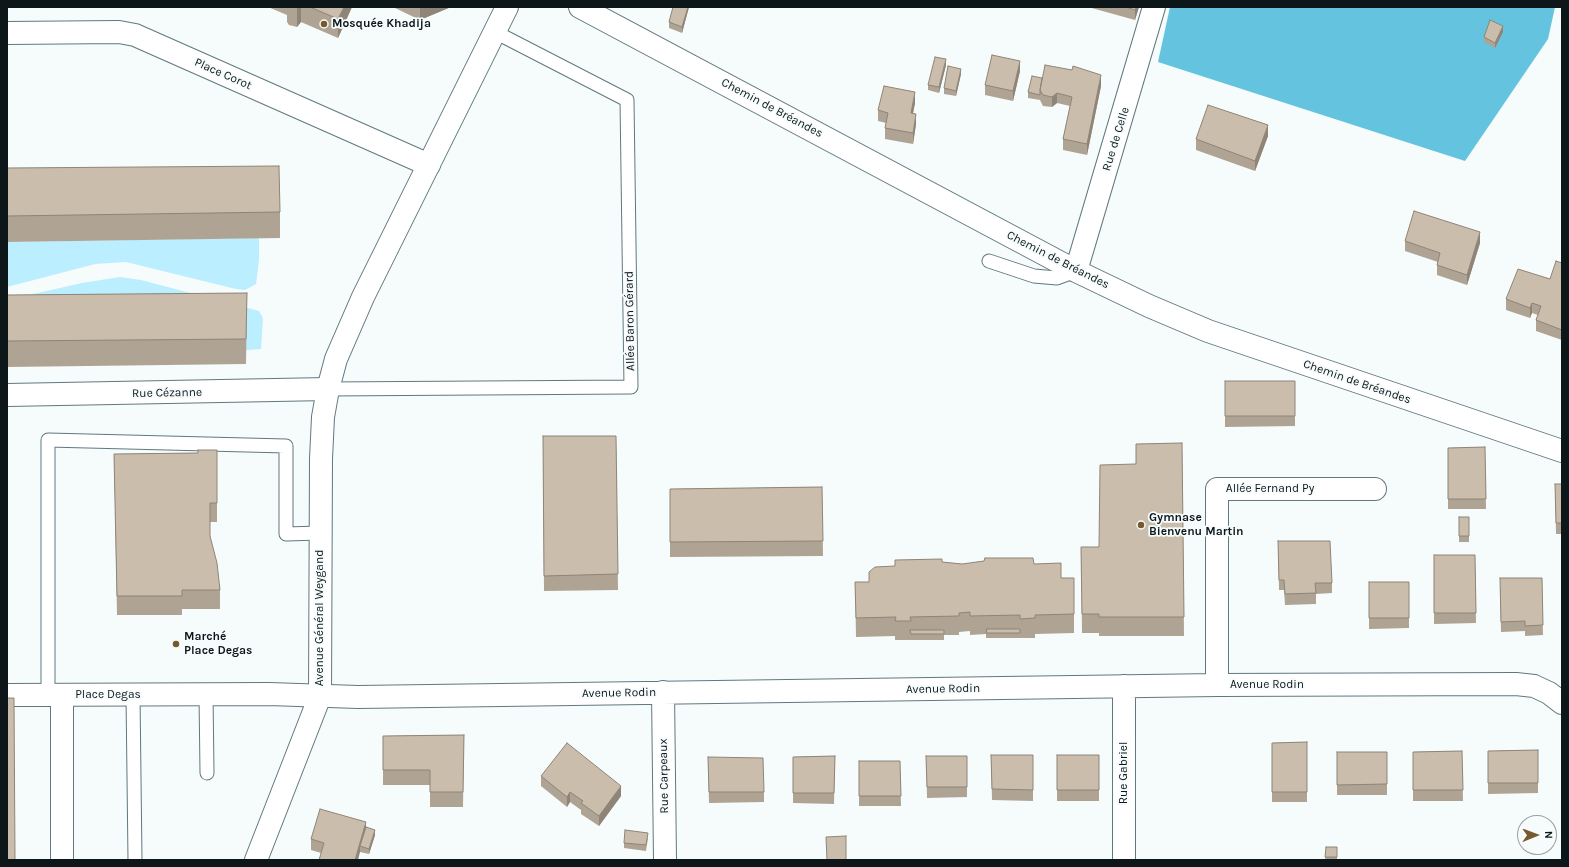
<!DOCTYPE html>
<meta charset="utf-8">
<style>
body{margin:0}
#map{position:relative;width:1569px;height:867px;overflow:hidden;background:#f6fbfc;font-family:Karla,sans-serif}
canvas{display:block}
.frame{position:absolute;inset:0;border:8px solid #0d171a;pointer-events:none}
.north{position:absolute;left:1517px;top:815px;width:40px;height:40px;box-sizing:border-box;background:#f6fbfc;border:1px solid #99a0a2;border-radius:50%;rotate:89deg;font-size:11px;font-weight:700;line-height:16px;text-align:center;color:#0d171a}
.north::after{content:'';display:block;margin:auto;width:14px;height:18px;background:#77592d;clip-path:polygon(50% 0,100% 100%,50% 72%,0 100%)}
</style>
<div id="map">
<canvas width="1569" height="867"></canvas>
<div class="frame"></div>
<div class="north">N</div>
</div>
<script>
const c = document.querySelector('canvas').getContext('2d');
c.lineJoin = 'round';
function fillPath(path, color) {
  c.fillStyle = color;
  c.fill(path, 'evenodd');
}
function toPath(rows) {
  const path = new Path2D();
  for (const r of rows) {
    path.moveTo(r[0], r[1]);
    for (let i = 2; i < r.length; i += 2) path.lineTo(r[i], r[i + 1]);
  }
  return path;
}
function strokePath(path, color, width, dash) {
  c.strokeStyle = color;
  c.lineWidth = width;
  c.lineCap = dash ? 'butt' : 'round';
  c.setLineDash(dash || []);
  c.stroke(path);
}
function write(font, color, halo, rows, align = 'center') {
  c.font = font + ' Karla,sans-serif';
  c.lineWidth = 3.5;
  c.setLineDash([]);
  c.textBaseline = 'middle';
  c.strokeStyle = halo;
  c.fillStyle = color;
  for (const [text, x, y, turn = 0] of rows) {
    c.save();
    c.translate(x, y);
    c.rotate((+turn || 0) * Math.PI / 180);
    c.textAlign = isNaN(turn) ? turn : align;
    if (halo) c.strokeText(text, 0, 0);
    c.fillText(text, 0, 0);
    c.restore();
  }
}
const green = toPath([
 [259,238,259,260,256,284,245,290,236,289,126,262,95,264,7,287,7,242],
 [120,277,141,280,259,311,263,318,261,349,246,350,7,300,82,283]
]);
const forest = toPath([
 [1170,7,1555,7,1548,39,1465,161,1158,62]
]);
const lane = toPath([
 [989,261,1034,276,1057,278,1076,271],
 [328,389,631,387,627,100,495,32],
 [206,694,207,773],
 [48,695,48,440,286,446,286,534,320,533],
 [133,695,135,860]
]);
const street = toPath([
 [580,7,1076,271,1149,306,1208,331,1562,451],
 [7,33,119,32,135,35,429,165],
 [1076,271,1154,7],
 [7,395,328,389],
 [1217,685,1217,489,1375,489],
 [1124,686,1124,860],
 [663,692,665,860],
 [7,695,269,694,358,697,1217,685,1516,684,1534,686,1549,693,1562,703],
 [62,695,62,860]
]);
const secondary = toPath([
 [256,860,320,696,321,459,323,417,328,389,336,359,363,297,507,7]
]);
const wall = toPath([
 [268,7,352,7,338,38,301,22,297,27,289,25,287,22,287,15],
 [393,7,451,7,420,20],
 [673,7,689,7,682,33,669,28,669,22],
 [1088,7,1139,7,1135,20],
 [1503,32,1495,48,1484,42,1484,37],
 [946,65,939,93,928,90,928,85],
 [1020,71,1013,101,985,95,985,85],
 [961,74,956,96,944,94,944,88],
 [1042,78,1101,86,1087,155,1063,150,1063,139,1070,106,1057,103,1052,107,1043,106,1040,100,1028,98,1028,92],
 [915,103,913,113,916,124,913,144,885,139,885,128,886,123,878,121,878,110],
 [1268,136,1255,171,1196,150,1196,139],
 [7,168,280,212,280,238,7,242],
 [1405,241,1480,243,1467,285,1437,275,1437,265,1438,262,1405,251],
 [1562,263,1562,340,1536,331,1536,320,1538,315,1532,313,1530,318,1506,310,1506,299,1550,279],
 [247,293,246,364,7,367,7,295],
 [1225,381,1295,381,1295,426,1225,427],
 [543,436,616,436,618,590,544,591],
 [1182,443,1184,636,1099,636,1099,633,1082,633,1081,547,1099,547,1136,464],
 [1485,447,1486,509,1448,509,1448,448],
 [217,450,217,522,210,522,210,536,220,590,220,609,182,609,182,615,117,615,114,454,198,453],
 [1555,484,1562,484,1562,534,1556,534],
 [822,487,823,556,670,557,670,489],
 [1459,517,1469,517,1469,542,1459,542],
 [1278,541,1332,583,1332,593,1316,594,1316,604,1285,605,1284,590,1279,590],
 [1434,555,1475,555,1476,623,1434,624],
 [942,562,962,564,1034,564,1061,578,1074,578,1074,633,1035,634,1035,638,986,638,986,634,970,635,970,631,959,632,959,635,944,635,944,640,895,640,895,636,856,637,855,582,869,582,895,566],
 [1542,578,1543,635,1525,636,1525,631,1501,632,1500,589],
 [1369,582,1409,582,1409,628,1369,629],
 [464,735,463,807,430,807,430,785,383,785,383,736],
 [1307,742,1307,802,1272,802,1272,743],
 [1538,750,1538,793,1488,794,1488,751],
 [1462,751,1463,801,1413,801,1413,752],
 [1337,752,1387,752,1387,795,1337,795],
 [991,755,1033,755,1033,801,992,800],
 [1057,755,1099,755,1099,801,1057,801],
 [835,756,834,804,793,803,793,757],
 [926,756,967,756,967,797,927,798],
 [708,757,764,792,764,802,709,803],
 [859,761,900,761,901,806,859,806],
 [541,776,621,796,599,826,581,814,581,810,570,802,567,807,541,786],
 [366,827,375,835,369,854,360,852,321,853,311,850,311,839],
 [648,838,646,851,624,848,624,843],
 [1326,847,1337,847,1337,860,1325,860]
]);
const shadedWall = toPath([
 [297,7,301,7,301,22,297,27],
 [344,7,352,7,338,38,338,19],
 [420,7,451,7,420,20],
 [688,7,689,7,682,33,682,27],
 [1136,7,1139,7,1135,20,1135,10],
 [1503,26,1503,32,1495,48,1495,43],
 [946,59,946,65,939,93,939,87],
 [1020,61,1020,71,1013,101,1013,91],
 [961,69,961,74,956,96,956,91],
 [1101,75,1101,86,1087,155,1087,144],
 [915,92,915,103,911,123,911,113],
 [1057,93,1057,103,1052,107,1052,97],
 [916,114,916,124,913,144,913,133],
 [1268,125,1268,136,1255,171,1255,161],
 [1480,232,1480,243,1467,285,1467,275],
 [1532,303,1532,313,1530,318,1530,308],
 [621,786,621,796,599,826,599,816],
 [570,792,570,802,567,807,567,797],
 [366,822,366,833,360,846,360,852,358,860,355,860],
 [375,830,375,835,369,854,369,849]
]);
const building = toPath([
 [310,7,344,7,338,19,310,7],
 [673,7,688,7,682,27,669,22,673,7],
 [1126,7,1136,7,1135,10,1126,7],
 [1490,20,1503,26,1495,43,1484,37,1490,20],
 [992,55,1020,61,1013,91,985,85,992,55],
 [935,57,946,59,939,87,928,85,935,57],
 [1045,65,1072,70,1073,66,1101,75,1087,144,1063,139,1072,97,1057,93,1052,97,1043,95,1040,90,1045,65],
 [948,66,961,69,956,91,944,88,948,66],
 [1032,76,1042,78,1040,90,1040,95,1028,92,1032,76],
 [884,86,915,92,911,113,916,114,913,133,885,128,888,113,878,110,884,86],
 [1208,105,1268,125,1255,161,1196,139,1208,105],
 [279,166,280,212,7,216,7,168,279,166],
 [1414,211,1480,232,1467,275,1437,265,1440,253,1405,241,1414,211],
 [1556,261,1562,263,1562,330,1536,320,1541,306,1532,303,1530,308,1506,299,1518,269,1550,279,1556,261],
 [247,293,246,339,7,341,7,295,247,293],
 [1225,381,1295,381,1295,416,1225,416,1225,381],
 [543,436,616,436,618,574,544,576,543,436],
 [1182,443,1184,617,1099,617,1099,614,1082,614,1081,547,1099,547,1100,465,1136,464,1136,444,1182,443],
 [1485,447,1486,499,1448,499,1448,448,1485,447],
 [198,450,217,450,217,503,210,503,210,536,217,563,220,590,182,590,182,596,117,596,114,454,198,453,198,450],
 [1555,484,1562,484,1562,523,1556,523,1555,484],
 [822,487,823,541,670,542,670,489,822,487],
 [1459,517,1469,517,1469,536,1459,536,1459,517],
 [1278,541,1330,541,1332,583,1315,583,1316,593,1285,594,1284,580,1279,580,1278,541],
 [1434,555,1475,555,1476,613,1434,613,1434,555],
 [985,558,1033,558,1034,564,1061,563,1061,578,1074,578,1074,614,1035,615,1035,618,1020,619,1020,615,970,616,970,612,959,613,959,616,910,617,911,621,895,621,896,617,856,618,855,582,869,582,869,572,875,567,895,566,895,560,942,559,942,562,962,564,984,561,985,558],
 [1500,578,1542,578,1543,625,1525,626,1525,621,1501,622,1500,578],
 [1369,582,1409,582,1409,618,1369,618,1369,582],
 [987,629,1020,629,1020,633,986,633,987,629],
 [910,630,944,630,944,634,911,634,910,630],
 [7,698,14,698,15,860,7,860,7,698],
 [464,735,463,792,430,792,430,770,383,770,383,736,464,735],
 [1307,742,1307,792,1272,792,1272,743,1307,742],
 [567,743,621,786,599,816,581,803,583,801,570,792,567,797,541,776,567,743],
 [1538,750,1538,783,1488,783,1488,751,1538,750],
 [1462,751,1463,790,1413,790,1413,752,1462,751],
 [1337,752,1387,752,1387,784,1337,785,1337,752],
 [991,755,1033,755,1033,790,992,789,991,755],
 [1057,755,1099,755,1099,790,1057,790,1057,755],
 [835,756,834,793,793,793,793,757,835,756],
 [926,756,967,756,967,787,927,787,926,756],
 [708,757,763,758,764,792,709,792,708,757],
 [859,761,900,761,901,796,859,796,859,761],
 [320,809,366,822,355,860,319,860,324,843,311,839,320,809],
 [366,827,375,830,369,849,360,846,366,827],
 [625,830,648,833,646,845,624,843,625,830],
 [846,836,846,860,827,860,826,837,846,836],
 [1326,847,1337,847,1337,857,1325,857,1326,847]
]);
const markers = [
 [324,24,4,"#77592d"],
 [1141,525,4,"#77592d"],
 [176,644,4,"#77592d"]
];
const poiNames = [
 ["Mosquée Khadija",332,24],
 ["Gymnase",1149,518],
 ["Bienvenu Martin",1149,532],
 ["Marché",184,637],
 ["Place Degas",184,651]
];
const streetNames = [
 ["Place Corot",223,74,24],
 ["Chemin de Bréandes",772,108,28],
 ["Rue de Celle",1116,139,-73],
 ["Chemin de Bréandes",1058,260,27],
 ["Allée Baron Gérard",630,321,-91],
 ["Chemin de Bréandes",1357,382,19],
 ["Rue Cézanne",167,393,-1],
 ["Allée Fernand Py",1270,489],
 ["Avenue Général Weygand",320,618,-90],
 ["Avenue Rodin",1267,685],
 ["Avenue Rodin",943,689,-1],
 ["Avenue Rodin",619,693,-1],
 ["Place Degas",108,695],
 ["Rue Gabriel",1124,773,-90],
 ["Rue Carpeaux",664,776,-91]
];
fillPath(green, '#bbeefe');
fillPath(forest, '#64c4df');
strokePath(lane, '#61787f', 15);
strokePath(street, '#61787f', 24);
strokePath(secondary, '#61787f', 24);
strokePath(lane, '#fff', 13);
strokePath(street, '#fff', 22);
strokePath(secondary, '#fff', 22);
fillPath(wall, '#afa393');
fillPath(shadedWall, '#8e8478');
fillPath(building, '#cbbdab');
strokePath(building, '#8e8478', 1);
for (const [x, y, r, color] of markers) {
  const dot = new Path2D();
  dot.arc(x, y, r, 0, 2 * Math.PI);
  c.fillStyle = color;
  c.fill(dot);
  strokePath(dot, '#f6fbfc', 1.5);
}
write('bold 12px', '#0d171a', '#f6fbfc', poiNames, 'left');
write('12px', '#0d171a', '#f6fbfc', streetNames);
</script>
